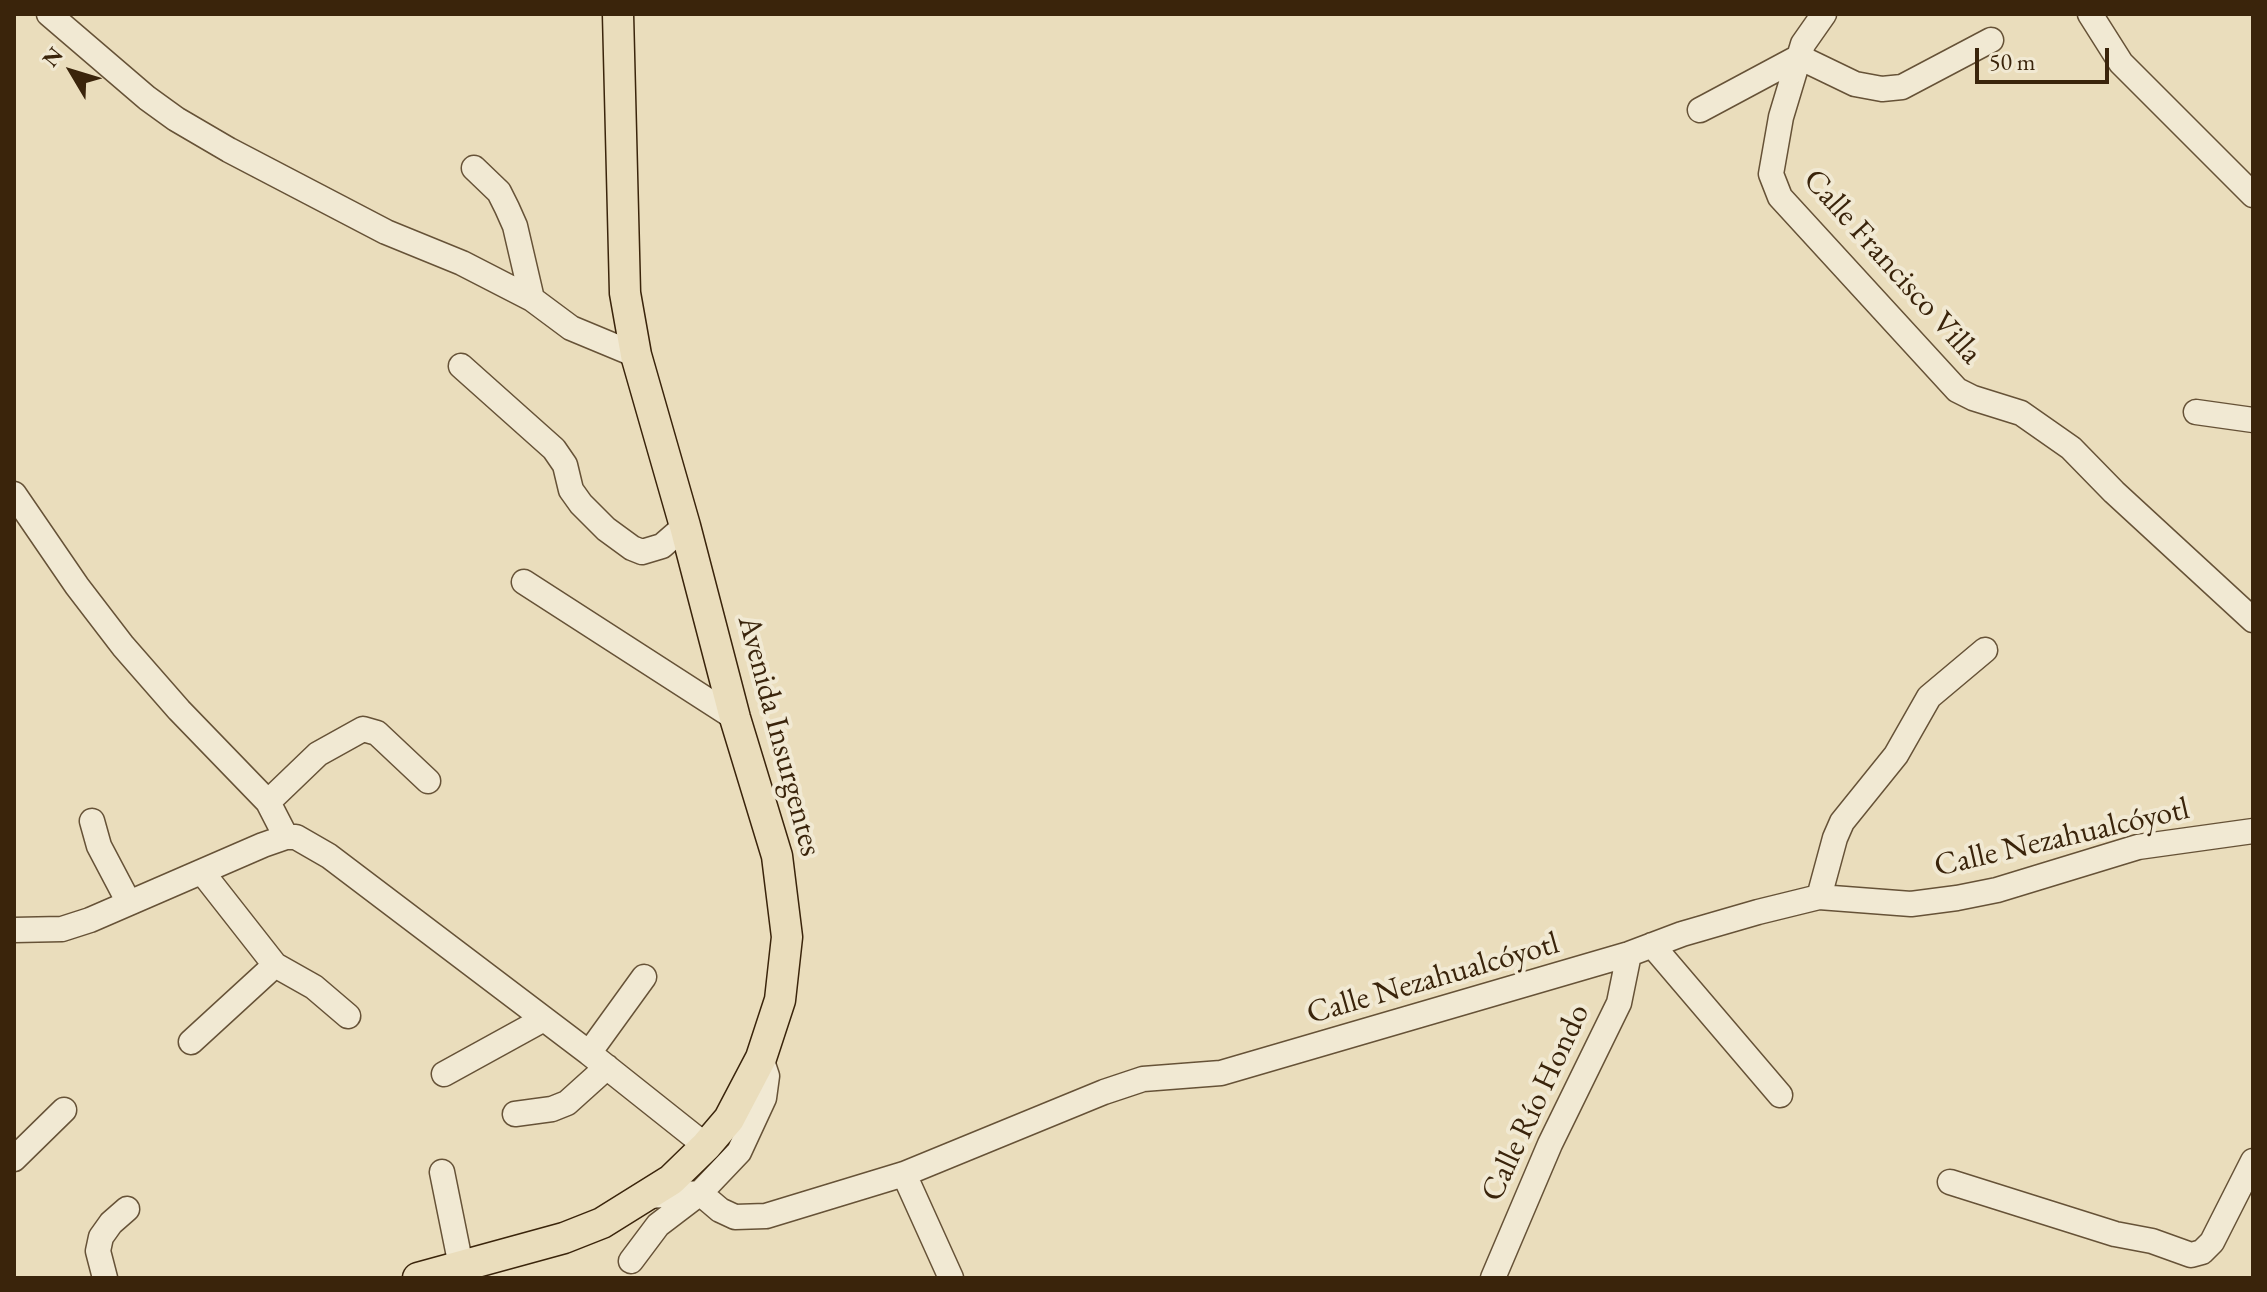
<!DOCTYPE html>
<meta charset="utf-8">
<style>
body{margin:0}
#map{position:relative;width:2267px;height:1292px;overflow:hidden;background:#eaddbc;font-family:"EB Garamond",serif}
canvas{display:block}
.frame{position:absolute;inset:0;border:16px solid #3a240b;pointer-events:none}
.north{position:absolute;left:32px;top:32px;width:80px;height:80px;-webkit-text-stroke:6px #f1e9d3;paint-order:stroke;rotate:308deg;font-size:22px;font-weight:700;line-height:32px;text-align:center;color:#3a240b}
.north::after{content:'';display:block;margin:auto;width:28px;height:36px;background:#3a240b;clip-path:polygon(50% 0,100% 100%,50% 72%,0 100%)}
.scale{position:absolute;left:1975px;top:48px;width:134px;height:36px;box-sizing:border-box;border:4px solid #3a240b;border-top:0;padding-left:10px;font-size:24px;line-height:28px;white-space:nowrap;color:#3a240b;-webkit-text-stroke:6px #f1e9d3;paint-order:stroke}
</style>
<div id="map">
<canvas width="2267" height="1292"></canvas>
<div class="frame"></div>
<div class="north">N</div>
<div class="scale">50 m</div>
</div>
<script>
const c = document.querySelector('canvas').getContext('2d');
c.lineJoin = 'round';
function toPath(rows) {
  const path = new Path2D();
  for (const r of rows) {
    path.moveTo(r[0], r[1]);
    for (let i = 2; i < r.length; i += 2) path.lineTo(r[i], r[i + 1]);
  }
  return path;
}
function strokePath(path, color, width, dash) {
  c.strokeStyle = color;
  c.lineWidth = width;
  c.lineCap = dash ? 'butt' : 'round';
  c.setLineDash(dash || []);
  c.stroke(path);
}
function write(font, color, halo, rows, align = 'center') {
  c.font = font + ' "EB Garamond",serif';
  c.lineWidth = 8;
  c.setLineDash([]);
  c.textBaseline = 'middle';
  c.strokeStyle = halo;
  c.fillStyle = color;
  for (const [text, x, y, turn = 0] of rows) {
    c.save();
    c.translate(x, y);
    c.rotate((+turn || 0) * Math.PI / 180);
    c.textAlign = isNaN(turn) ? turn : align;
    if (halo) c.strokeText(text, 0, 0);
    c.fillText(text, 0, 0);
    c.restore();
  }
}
const minor = toPath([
 [49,14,147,98,176,119,229,150,386,232,462,263,532,299,571,328,636,355],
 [1824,14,1803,44,1781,117,1771,174,1780,197,1957,390,1973,398,2021,413,2071,448,2114,492,2253,620],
 [2090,14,2121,63,2253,195],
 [1700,110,1799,57,1855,84,1882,89,1902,87,1991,40],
 [474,168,499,192,507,208,515,226,532,299],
 [461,366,554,449,565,465,571,490,581,504,606,529,632,548,642,552,662,546,685,526],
 [2196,412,2253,420],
 [14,494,77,586,123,646,179,710,268,802,286,837],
 [524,582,735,718],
 [268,802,318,754,363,729,377,733,428,781],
 [92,821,99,846,129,903],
 [202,872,275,965,314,987,348,1016],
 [1819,897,1835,838,1842,822,1896,755,1929,697,1985,650],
 [14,930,62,929,90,920,263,845,286,837,296,837,329,856,589,1053,706,1146],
 [1652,945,1780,1095],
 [191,1042,275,965],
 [589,1053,644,977],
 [444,1074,544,1019],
 [515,1114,552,1109,567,1103,607,1067],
 [14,1159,64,1110],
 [442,1172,461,1266],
 [904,1174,951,1278],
 [1950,1182,2115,1234,2152,1241,2191,1255,2202,1252,2212,1242,2253,1161],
 [647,1196,700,1193,720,1210,735,1217,766,1216,904,1174,1104,1092,1143,1079,1221,1073,1629,954,1682,934,1758,912,1819,897,1911,904,1957,898,1997,890,2138,847,2253,831],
 [631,1261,658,1225,700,1193,739,1152,764,1098,767,1076,761,1058],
 [105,1278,98,1251,101,1237,111,1223,127,1209],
 [1493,1278,1550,1144,1619,1003,1629,954]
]);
const major = toPath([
 [418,1278,564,1238,602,1223,671,1180,706,1146,729,1119,761,1058,780,1000,787,937,777,856,735,718,685,526,636,355,625,293,618,14]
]);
const streetNames = [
 ["Calle Francisco Villa",1892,267,48],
 ["Avenida Insurgentes",779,736,75],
 ["Calle Nezahualcóyotl",2062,838,-13],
 ["Calle Nezahualcóyotl",1433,979,-16],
 ["Calle Río Hondo",1536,1103,-65]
];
strokePath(minor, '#665237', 27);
strokePath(major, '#3a240b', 33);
strokePath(minor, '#f1e9d3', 24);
strokePath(major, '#eaddbc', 30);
write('32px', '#3a240b', '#f1e9d3', streetNames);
</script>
